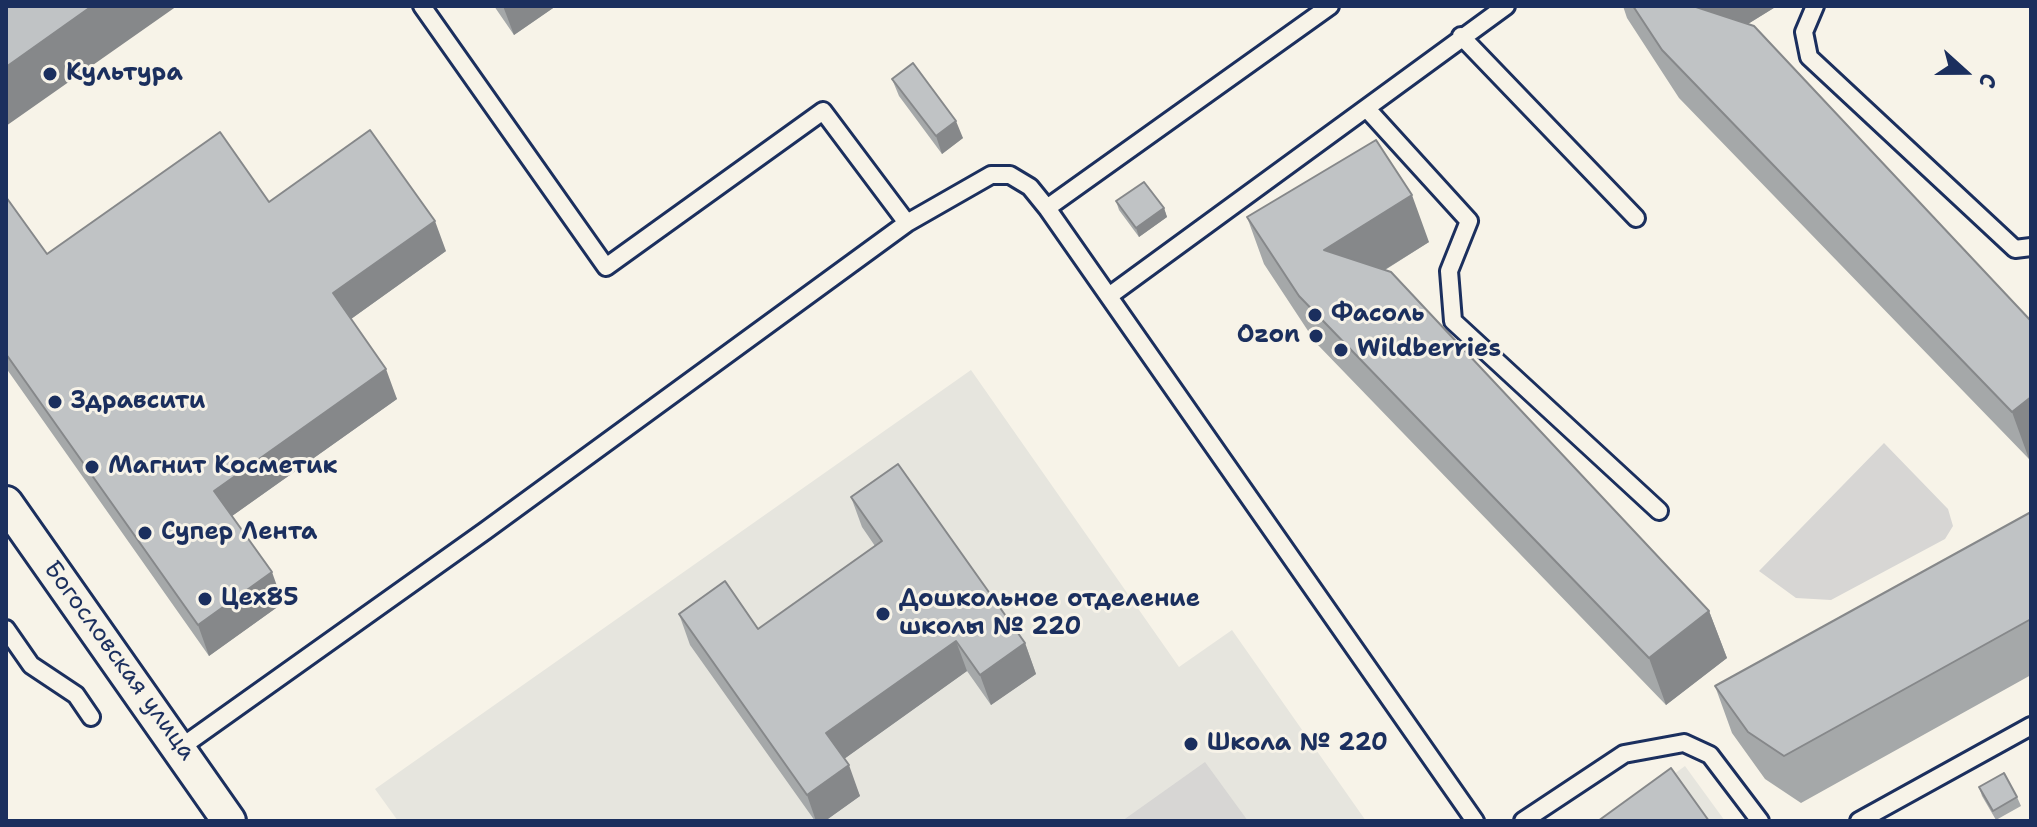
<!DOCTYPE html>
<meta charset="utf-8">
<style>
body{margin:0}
#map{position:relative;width:2037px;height:827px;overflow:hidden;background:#f7f3e8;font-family:"Shantell Sans",sans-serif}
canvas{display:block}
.frame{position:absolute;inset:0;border:8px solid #1b2f5e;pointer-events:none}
.north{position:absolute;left:1925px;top:32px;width:80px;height:80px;-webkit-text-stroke:6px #f7f3e8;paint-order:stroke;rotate:111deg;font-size:22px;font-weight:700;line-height:32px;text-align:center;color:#1b2f5e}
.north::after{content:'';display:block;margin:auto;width:28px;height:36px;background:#1b2f5e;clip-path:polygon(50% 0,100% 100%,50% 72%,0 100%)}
</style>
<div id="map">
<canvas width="2037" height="827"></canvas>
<div class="frame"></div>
<div class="north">С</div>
</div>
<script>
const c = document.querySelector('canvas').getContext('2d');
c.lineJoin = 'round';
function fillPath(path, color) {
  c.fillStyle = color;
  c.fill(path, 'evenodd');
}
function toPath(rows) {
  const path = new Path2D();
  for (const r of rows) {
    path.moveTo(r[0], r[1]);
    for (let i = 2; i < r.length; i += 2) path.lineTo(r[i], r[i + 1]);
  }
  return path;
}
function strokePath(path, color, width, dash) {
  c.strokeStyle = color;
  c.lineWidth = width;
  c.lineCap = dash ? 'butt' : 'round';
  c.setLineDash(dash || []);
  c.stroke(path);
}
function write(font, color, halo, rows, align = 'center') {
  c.font = font + ' "Shantell Sans",sans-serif';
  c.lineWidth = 6;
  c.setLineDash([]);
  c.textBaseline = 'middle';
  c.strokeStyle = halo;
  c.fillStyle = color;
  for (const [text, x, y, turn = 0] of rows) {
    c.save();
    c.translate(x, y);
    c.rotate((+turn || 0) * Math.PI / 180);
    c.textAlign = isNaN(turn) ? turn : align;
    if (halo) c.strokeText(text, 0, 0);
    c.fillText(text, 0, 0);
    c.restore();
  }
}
const built = toPath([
 [971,370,1179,667,1232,630,1366,821,398,821,375,789],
 [1685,766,1725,821,1610,821]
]);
const green = toPath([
 [1884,443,1948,509,1953,526,1945,539,1831,600,1796,598,1759,571],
 [1205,762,1248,821,1122,821]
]);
const service = toPath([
 [422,6,606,267,823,111,907,223],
 [1815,6,1804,32,1809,57,2015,249,2031,247],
 [1461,36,1636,218],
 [1368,110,1469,221,1449,271,1453,321,1659,511],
 [1047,208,1330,6],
 [1109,296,1506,6],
 [6,629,31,665,76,695,91,717],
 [180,748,485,531,907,223,991,175,1010,175,1030,187,1047,208,1475,821],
 [1523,821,1624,754,1684,743,1710,755,1760,821],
 [1859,821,2031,726]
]);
const minor = toPath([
 [6,503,229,821]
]);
const wall = toPath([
 [494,6,556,6,514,35],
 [1623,6,1777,6,1748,24,2031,321,2031,458,2029,459,1679,98,1627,18],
 [892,79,963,138,942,154,899,96],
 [6,197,47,254,269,202,446,251,351,319,397,399,232,516,283,603,209,656,6,368],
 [1116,201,1164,208,1167,217,1139,237,1119,210],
 [1247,217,1429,242,1385,270,1709,611,1727,658,1666,705,1316,343,1264,264],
 [851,497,1025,643,1036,674,991,705,967,671,844,759,860,796,825,821,815,821,690,645,679,614,758,629,875,546,862,527],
 [2031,512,2031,675,1801,803,1765,779,1732,733,1715,686],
 [1979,787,2017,797,2021,806,1996,820,1982,796]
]);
const shadedWall = toPath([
 [92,6,177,6,6,126,6,67],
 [503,6,556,6,514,35],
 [1688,6,1777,6,1704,51],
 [956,121,963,138,942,154,936,136],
 [1412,195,1429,242,1341,297,1324,250],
 [1164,208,1167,217,1139,237,1136,228],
 [435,221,446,251,344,324,333,293],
 [386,369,397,399,225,521,214,491],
 [2031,397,2031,458,2029,459,2012,412],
 [272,572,283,603,209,656,198,625],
 [1709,611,1727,658,1666,705,1649,658],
 [956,641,967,671,837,764,826,733],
 [1025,643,1036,674,991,705,980,675],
 [849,765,860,796,825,821,816,821,807,795]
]);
const building = toPath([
 [6,6,92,6,6,67,6,6],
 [1633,6,1693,6,1754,26,2031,321,2031,397,2012,412,1662,50,1633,6],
 [913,63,956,121,936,136,892,79,913,63],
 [370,130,435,221,333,293,386,369,214,491,272,572,198,625,6,354,6,197,47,254,220,132,269,202,370,130],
 [1376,140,1412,195,1324,250,1391,272,1709,611,1649,658,1299,296,1247,217,1376,140],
 [1144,182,1164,208,1136,228,1116,201,1144,182],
 [898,464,1025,643,980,675,956,641,826,733,849,765,807,795,679,614,725,581,758,629,882,541,851,497,898,464],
 [2031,512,2031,619,1784,756,1748,732,1715,686,2031,512],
 [1671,768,1709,821,1598,821,1671,768],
 [2004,773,2017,797,1993,811,1979,787,2004,773]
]);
const markers = [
 [50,74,8,"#1b2f5e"],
 [1315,315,8,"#1b2f5e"],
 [1316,336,8,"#1b2f5e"],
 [1341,350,8,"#1b2f5e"],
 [55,402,8,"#1b2f5e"],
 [92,467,8,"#1b2f5e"],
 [145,533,8,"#1b2f5e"],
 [205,599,8,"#1b2f5e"],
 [883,614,8,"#1b2f5e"],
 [1191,744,8,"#1b2f5e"]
];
const poiNames = [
 ["Культура",66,74],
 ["Фасоль",1331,315],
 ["Ozon",1300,336,"right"],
 ["Wildberries",1357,350],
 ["Здравсити",71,402],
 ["Магнит Косметик",108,467],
 ["Супер Лента",161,533],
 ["Цех85",221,599],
 ["Дошкольное отделение",899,600],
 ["школы № 220",899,628],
 ["Школа № 220",1207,744]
];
const streetNames = [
 ["Богословская улица",119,661,54]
];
fillPath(built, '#e6e5de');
fillPath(green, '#d7d6d4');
strokePath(service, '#1b2f5e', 22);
strokePath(minor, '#1b2f5e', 38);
strokePath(service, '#f7f3e8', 16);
strokePath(minor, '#f7f3e8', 32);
fillPath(wall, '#a5a8a9');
fillPath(shadedWall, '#86888a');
fillPath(building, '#c0c3c5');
strokePath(building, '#86888a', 2);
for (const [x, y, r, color] of markers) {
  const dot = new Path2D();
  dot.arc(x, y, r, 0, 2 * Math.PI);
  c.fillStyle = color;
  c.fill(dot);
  strokePath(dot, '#f7f3e8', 3);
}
write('bold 24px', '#1b2f5e', '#f7f3e8', poiNames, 'left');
write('24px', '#1b2f5e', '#f7f3e8', streetNames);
</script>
